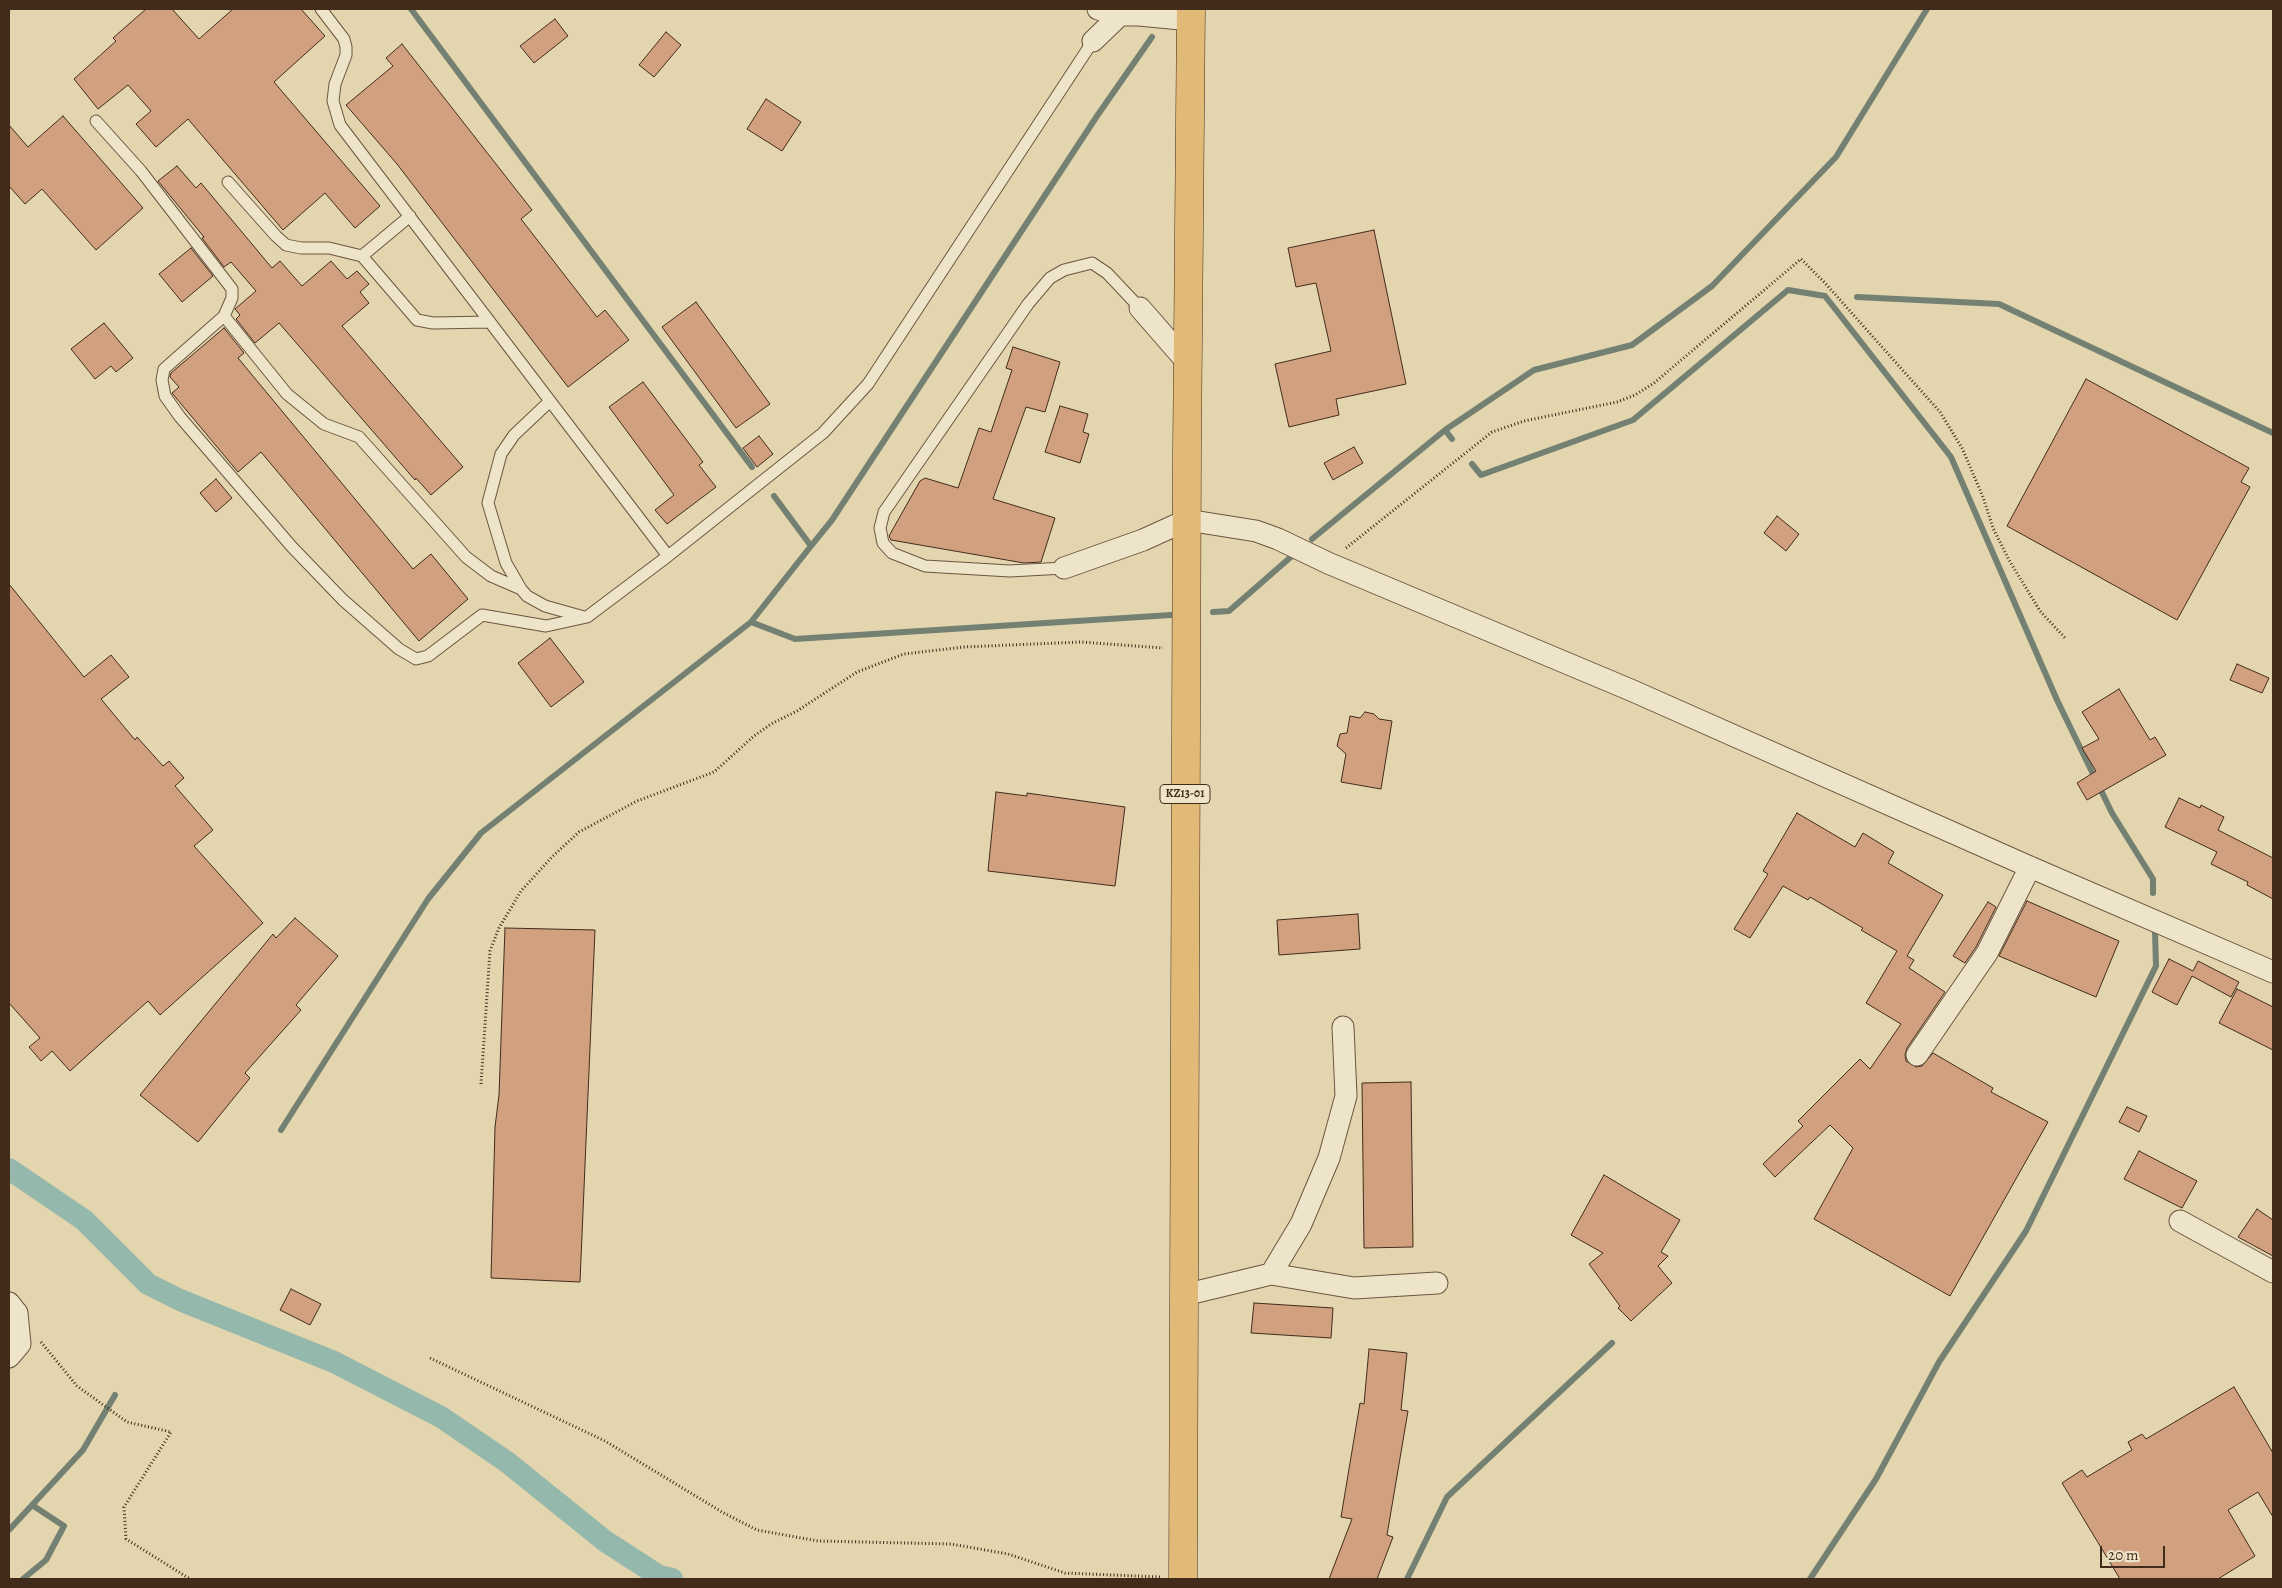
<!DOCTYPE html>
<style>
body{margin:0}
#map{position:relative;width:2282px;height:1588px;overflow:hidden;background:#e3d5ae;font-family:Alegreya,serif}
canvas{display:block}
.frame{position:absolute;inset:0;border:10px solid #432b1c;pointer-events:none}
.scale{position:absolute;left:2100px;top:1546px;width:65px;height:22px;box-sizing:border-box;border:2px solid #432b1c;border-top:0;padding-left:6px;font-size:15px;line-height:18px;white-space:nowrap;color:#432b1c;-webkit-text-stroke:4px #ede4ca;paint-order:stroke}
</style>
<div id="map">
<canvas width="2282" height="1588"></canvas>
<div class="frame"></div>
<div class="scale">20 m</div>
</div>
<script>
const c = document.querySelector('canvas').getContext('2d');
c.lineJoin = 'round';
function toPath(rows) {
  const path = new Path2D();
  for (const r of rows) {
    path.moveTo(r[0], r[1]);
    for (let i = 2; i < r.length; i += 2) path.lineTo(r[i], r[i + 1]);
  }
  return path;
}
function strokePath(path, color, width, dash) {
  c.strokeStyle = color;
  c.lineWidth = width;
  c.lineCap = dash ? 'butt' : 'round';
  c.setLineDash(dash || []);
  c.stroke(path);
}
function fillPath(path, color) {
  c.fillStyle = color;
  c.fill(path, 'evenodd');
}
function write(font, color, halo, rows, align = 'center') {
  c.font = font + ' Alegreya,serif';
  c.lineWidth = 5;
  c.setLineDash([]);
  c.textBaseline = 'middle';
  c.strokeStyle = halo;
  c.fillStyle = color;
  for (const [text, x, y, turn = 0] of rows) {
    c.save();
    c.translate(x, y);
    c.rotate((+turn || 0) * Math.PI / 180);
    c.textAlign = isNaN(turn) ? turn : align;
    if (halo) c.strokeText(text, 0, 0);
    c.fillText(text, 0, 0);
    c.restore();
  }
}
const stream = toPath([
 [411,9,752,467],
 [1857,297,1999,304,2273,433],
 [1445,430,1452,439],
 [1472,464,1481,475,1633,420,1788,290,1825,296,1951,457,2057,700,2112,813,2153,879,2153,893],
 [774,496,811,546],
 [1312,539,1445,430,1534,370,1632,345,1712,286,1836,157,1927,9],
 [1213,612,1229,611,1292,556],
 [751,622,795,639,1171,615],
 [281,1130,428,899,481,833,751,622,811,546,832,520,1097,116,1152,37],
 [9,1530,83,1450,115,1395],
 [23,1579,46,1560,64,1526,32,1505],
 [1407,1579,1447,1497,1612,1343],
 [1810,1579,1876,1479,1939,1362,2026,1231,2156,966,2155,932]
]);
const canal = toPath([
 [9,1169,84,1220,148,1284,180,1300,334,1362,441,1417,507,1462,605,1541,659,1576,672,1579]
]);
const building = toPath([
 [146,9,172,9,199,39,233,9,301,9,325,36,274,82,380,206,355,228,325,193,283,230,188,119,156,147,136,124,151,111,128,85,98,109,74,79,116,41,113,38,146,9],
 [555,19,568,36,534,63,520,46,555,19],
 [666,32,681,45,654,77,639,65,666,32],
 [402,44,532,210,521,219,597,317,605,310,629,340,568,387,397,164,346,105,393,66,386,58,402,44],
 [766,99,801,122,782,151,747,129,766,99],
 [63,116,143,208,96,250,42,189,25,204,9,186,9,125,28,147,63,116],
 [177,166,196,188,201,183,272,268,280,261,302,286,331,261,347,279,357,271,369,284,360,292,369,303,342,326,463,467,431,495,416,478,415,480,279,323,255,343,236,319,240,315,235,309,256,291,231,262,224,267,202,238,204,237,158,181,177,166],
 [1374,230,1406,384,1336,399,1339,415,1289,427,1275,364,1331,351,1316,283,1296,287,1288,248,1374,230],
 [191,248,213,276,182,302,159,274,191,248],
 [696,302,770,404,736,428,662,327,696,302],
 [104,323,133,358,116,372,111,366,95,379,71,349,104,323],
 [224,328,244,353,238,358,413,569,431,554,468,599,419,641,261,452,238,472,172,393,179,387,170,377,171,373,224,328],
 [1013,347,1060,362,1045,412,1026,407,993,499,1055,518,1041,562,1024,563,891,540,889,536,920,481,925,478,958,488,979,428,991,432,1012,370,1006,368,1013,347],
 [2086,379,2249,468,2241,482,2250,487,2177,620,2007,526,2086,379],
 [643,382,703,462,699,465,716,487,667,524,655,510,674,495,609,407,643,382],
 [1060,406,1088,414,1083,432,1089,434,1080,463,1045,452,1060,406],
 [759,436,773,454,757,467,743,448,759,436],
 [1354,447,1363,463,1333,480,1324,463,1354,447],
 [216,479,232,498,216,512,200,493,216,479],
 [1777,516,1799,534,1786,551,1764,533,1777,516],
 [9,584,84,677,111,655,129,677,101,699,135,740,137,737,163,766,169,761,184,778,175,786,213,830,194,846,263,923,160,1015,148,1001,70,1071,52,1051,41,1061,29,1047,40,1038,9,1003,9,584],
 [550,638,584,682,551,707,518,663,550,638],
 [2237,664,2269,678,2262,693,2230,680,2237,664],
 [2119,689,2150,740,2155,737,2166,755,2087,800,2077,783,2096,771,2082,748,2099,739,2082,712,2119,689],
 [1365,712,1374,714,1379,719,1392,721,1381,789,1341,782,1346,754,1337,746,1340,734,1347,733,1350,716,1360,718,1365,712],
 [996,792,1027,796,1027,793,1125,807,1115,886,988,871,996,792],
 [2179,798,2200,808,2201,805,2224,817,2218,830,2273,858,2273,899,2247,885,2248,882,2211,864,2217,852,2165,827,2179,798],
 [1797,813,1855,847,1863,833,1894,852,1888,863,1943,895,1907,956,1914,960,1909,968,1945,992,1907,1048,1905,1055,1906,1061,1916,1067,1922,1066,1933,1053,1993,1088,1991,1092,2048,1122,1950,1296,1814,1219,1853,1148,1830,1125,1775,1177,1763,1164,1803,1126,1798,1121,1860,1059,1870,1069,1901,1024,1866,1003,1897,951,1861,930,1863,928,1810,897,1808,900,1783,886,1750,938,1734,929,1768,874,1763,871,1797,813],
 [2027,901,2119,941,2096,997,1999,956,2027,901],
 [1988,902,1996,907,1976,947,1965,963,1953,956,1988,902],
 [1358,914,1360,949,1279,955,1277,920,1358,914],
 [295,918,338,956,296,1005,301,1010,245,1073,250,1078,198,1142,140,1095,273,934,276,938,295,918],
 [505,928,595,930,580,1282,491,1278,495,1127,499,1095,505,928],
 [2169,959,2193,971,2198,961,2239,982,2231,997,2192,976,2177,1005,2152,992,2169,959],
 [2237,989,2273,1007,2273,1050,2219,1023,2237,989],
 [1411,1082,1413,1247,1364,1248,1362,1083,1411,1082],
 [2127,1107,2147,1116,2139,1132,2119,1122,2127,1107],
 [2139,1151,2197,1181,2182,1208,2124,1179,2139,1151],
 [1604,1175,1680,1220,1661,1252,1668,1256,1658,1266,1672,1283,1631,1321,1618,1308,1620,1306,1589,1264,1603,1253,1571,1235,1604,1175],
 [2257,1209,2273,1220,2273,1256,2238,1237,2257,1209],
 [291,1289,321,1304,310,1325,280,1310,291,1289],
 [1254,1303,1333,1308,1331,1338,1251,1333,1254,1303],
 [1369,1349,1407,1353,1401,1410,1408,1411,1387,1535,1393,1537,1377,1579,1329,1579,1352,1519,1341,1517,1360,1403,1364,1404,1369,1349],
 [2234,1387,2273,1453,2273,1517,2258,1492,2228,1510,2255,1556,2218,1579,2120,1579,2062,1483,2082,1470,2087,1477,2132,1450,2128,1442,2142,1434,2146,1439,2234,1387]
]);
const path = toPath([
 [1346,548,1492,432,1524,421,1617,402,1635,395,1654,383,1801,259,1825,283,1940,412,1962,448,1983,497,1993,528,2009,560,2040,611,2066,639],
 [481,1084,490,951,499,928,521,891,552,857,579,832,637,801,714,772,754,736,771,724,797,711,857,672,904,654,964,647,1081,642,1163,648],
 [41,1342,77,1386,127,1422,171,1432,124,1507,126,1539,190,1579],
 [430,1358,605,1441,722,1512,757,1530,818,1541,951,1544,1008,1554,1065,1573,1160,1577]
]);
const lane = toPath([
 [321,9,344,39,346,47,346,55,335,84,333,101,340,125,668,556],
 [96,121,141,171,232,289,232,298,224,316,164,369,162,380,165,396,180,417,292,547,343,600,399,649,416,659,428,656,482,615,546,626,587,617,668,556,823,433,868,384,1093,41],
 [228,182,276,236,286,245,301,248,329,248,362,256,417,320,433,323,490,322],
 [362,256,410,216],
 [224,316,287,394,324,424,359,437,466,557,491,576,521,589],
 [550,401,514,435,501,454,488,503,506,563,521,589,527,596,545,606,584,617],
 [1064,568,1010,571,925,566,892,553,883,543,880,528,884,512,1028,304,1050,278,1064,270,1092,263,1107,273,1140,308]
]);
const street = toPath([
 [1098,9,1120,15,1139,15,1191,20],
 [1093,41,1120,15],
 [1140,308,1187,362],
 [1064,568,1143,540,1187,520,1256,531,1278,539,1328,563,1633,691,2030,867,2273,972],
 [1917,1055,1987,953,2030,867],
 [2180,1221,2273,1272],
 [1271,1274,1301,1224,1329,1158,1346,1096,1343,1027],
 [1184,1295,1271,1274,1354,1288,1437,1283],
 [9,1303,17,1313,20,1344,9,1357]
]);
const highway = toPath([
 [1183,1579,1187,450,1191,9]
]);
const shields = [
 [1185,794,50]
];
const shieldNames = [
 ["KZ13-01",1185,794]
];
strokePath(stream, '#748072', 6);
strokePath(canal, '#95b8ac', 22);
fillPath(building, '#d1a17f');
strokePath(building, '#432b1c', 1);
strokePath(lane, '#6b5640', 13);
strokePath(street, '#6b5640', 23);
strokePath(highway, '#432b1c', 29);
strokePath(path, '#432b1c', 3, [1, 2.5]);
strokePath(lane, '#ede4ca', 11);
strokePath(street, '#ede4ca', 21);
strokePath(highway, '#e2ba77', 28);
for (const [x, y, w] of shields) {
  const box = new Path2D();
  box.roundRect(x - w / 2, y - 9.5, w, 19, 4);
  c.fillStyle = '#ede4ca';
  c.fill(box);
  strokePath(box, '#432b1c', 1);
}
write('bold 12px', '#432b1c', null, shieldNames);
</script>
